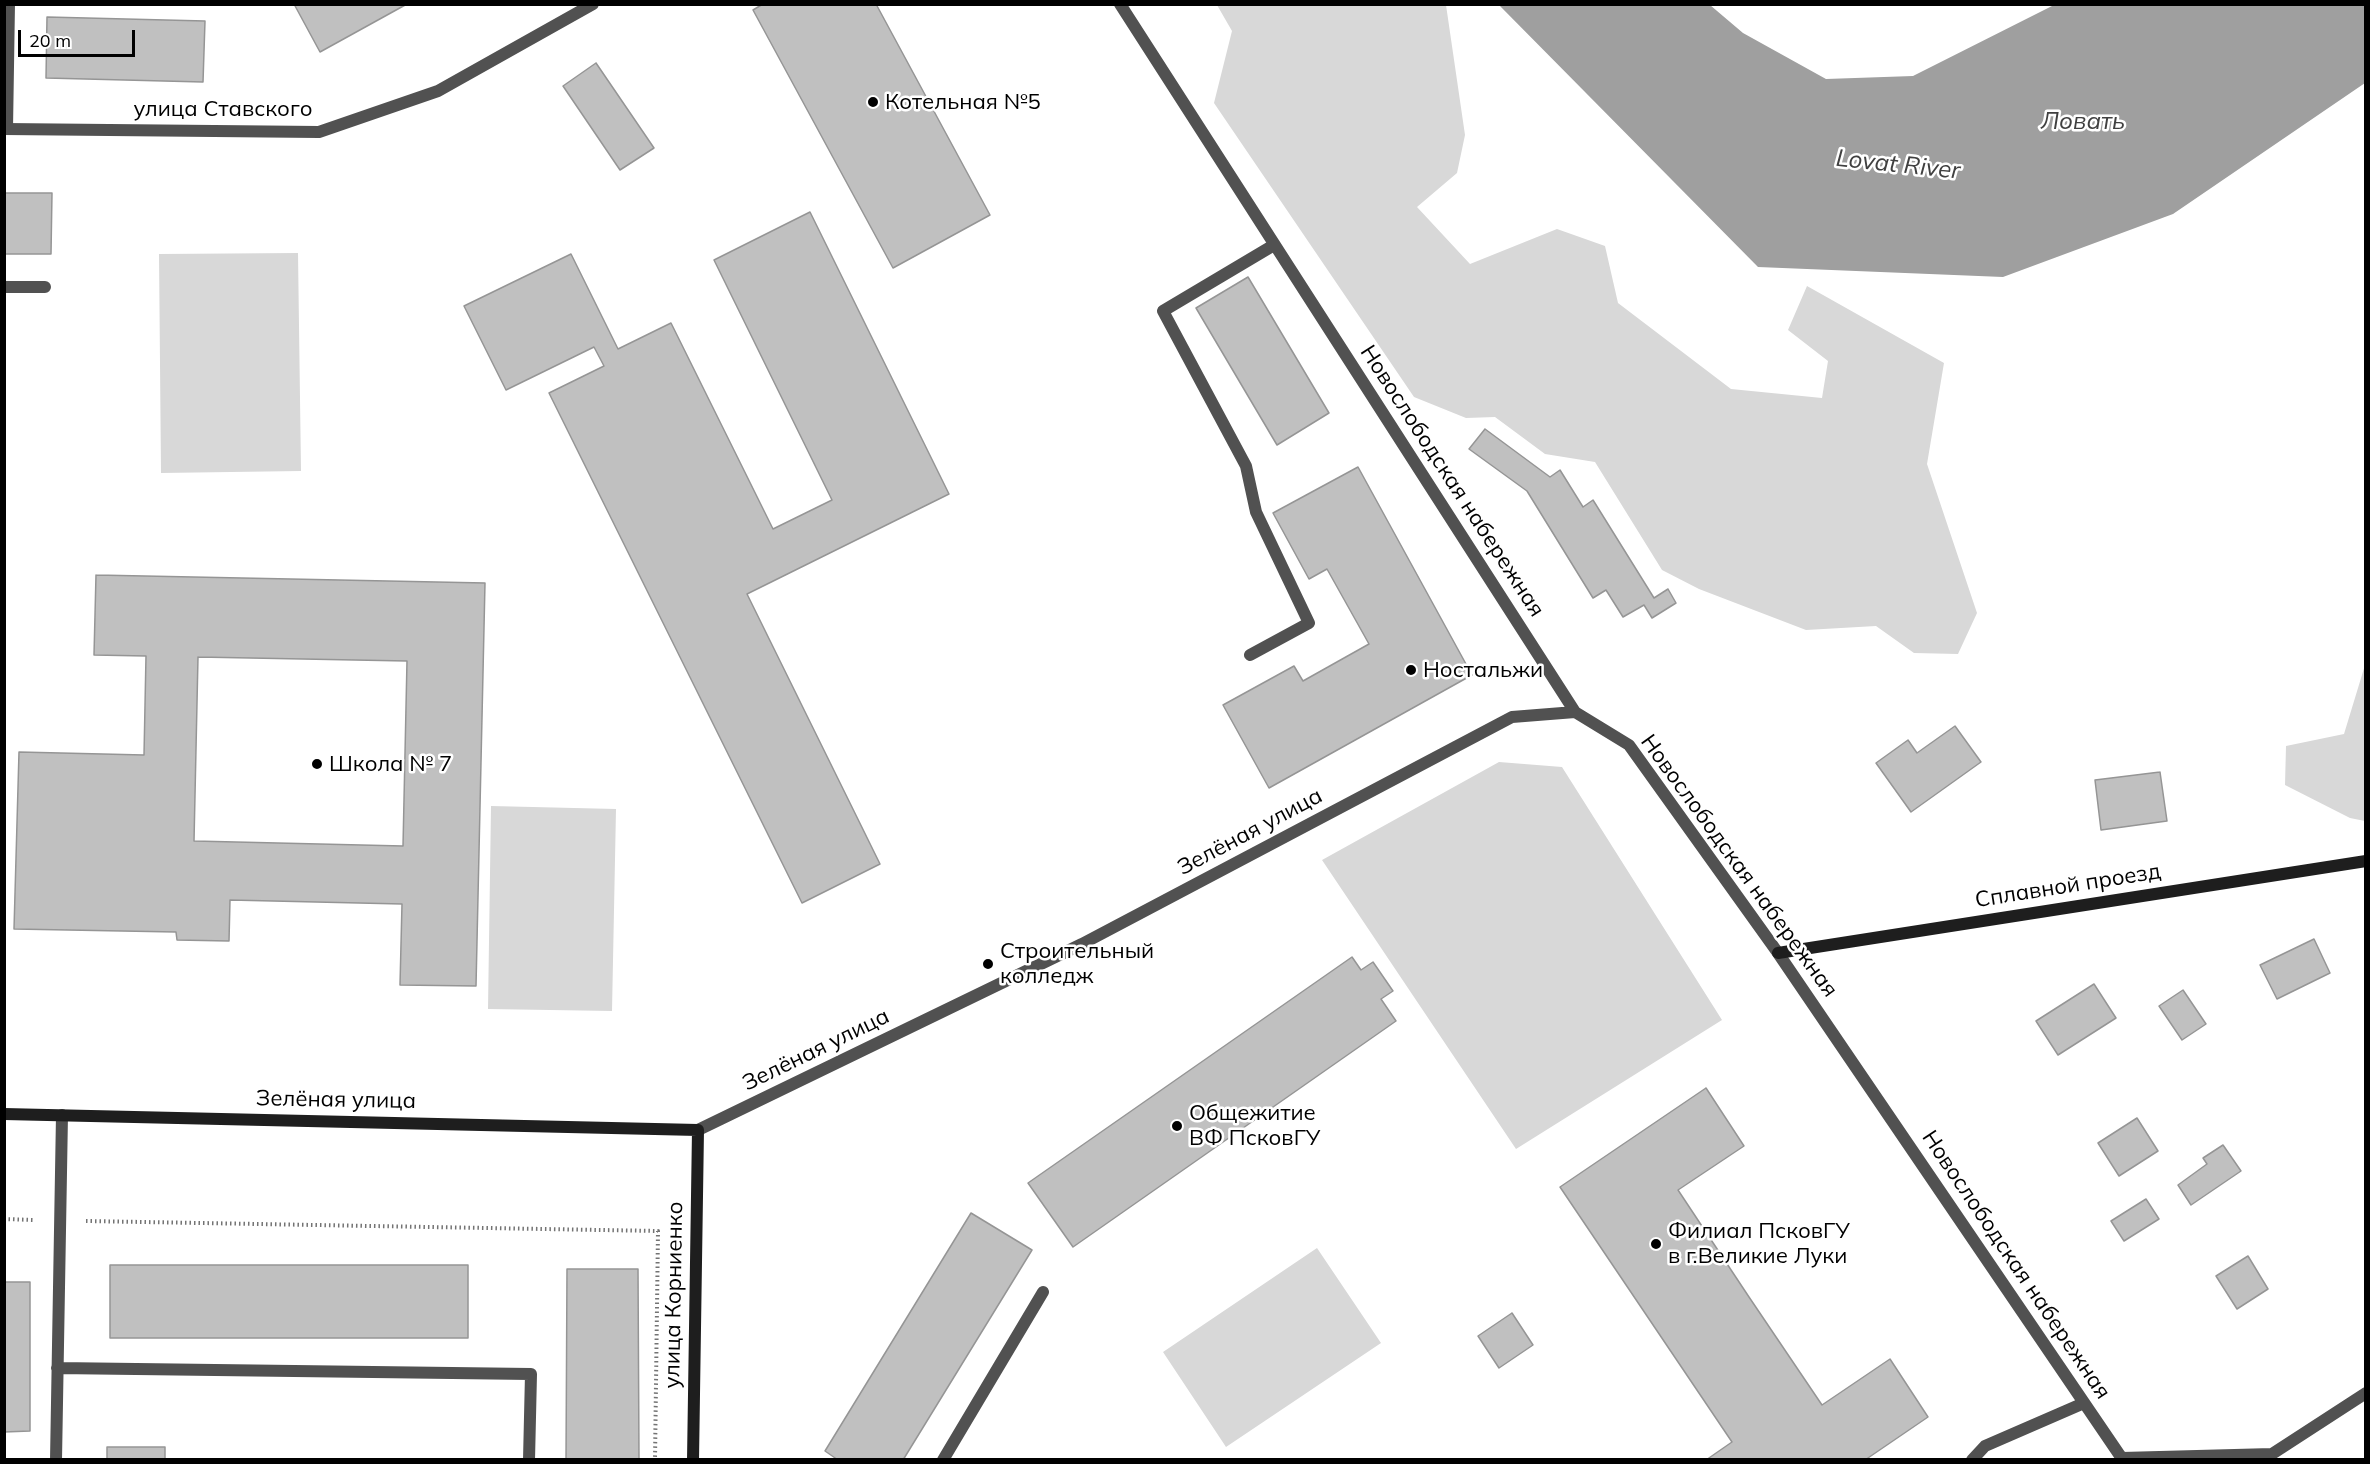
<!DOCTYPE html>
<meta charset="utf-8">
<style>
body{margin:0}
#map{position:relative;width:2370px;height:1464px;overflow:hidden;background:#fff;font-family:Mulish,sans-serif}
canvas{display:block}
.frame{position:absolute;inset:0;border:6px solid #000;pointer-events:none}
.scale{position:absolute;left:18px;top:30px;width:117px;height:27px;box-sizing:border-box;border:3px solid #000;border-top:0;padding-left:8px;font-size:18px;line-height:21px;white-space:nowrap;color:#000;-webkit-text-stroke:4px #fff;paint-order:stroke}
</style>
<div id="map">
<canvas width="2370" height="1464"></canvas>
<div class="frame"></div>
<div class="scale">20 m</div>
</div>
<script>
const c = document.querySelector('canvas').getContext('2d');
c.lineJoin = 'round';
function fillPath(path, color) {
  c.fillStyle = color;
  c.fill(path, 'evenodd');
}
function toPath(rows) {
  const path = new Path2D();
  for (const r of rows) {
    path.moveTo(r[0], r[1]);
    for (let i = 2; i < r.length; i += 2) path.lineTo(r[i], r[i + 1]);
  }
  return path;
}
function strokePath(path, color, width, dash) {
  c.strokeStyle = color;
  c.lineWidth = width;
  c.lineCap = dash ? 'butt' : 'round';
  c.setLineDash(dash || []);
  c.stroke(path);
}
function write(font, color, halo, rows, align = 'center') {
  c.font = font + ' Mulish,sans-serif';
  c.lineWidth = 5;
  c.setLineDash([]);
  c.textBaseline = 'middle';
  c.strokeStyle = halo;
  c.fillStyle = color;
  for (const [text, x, y, turn = 0] of rows) {
    c.save();
    c.translate(x, y);
    c.rotate((+turn || 0) * Math.PI / 180);
    c.textAlign = isNaN(turn) ? turn : align;
    if (halo) c.strokeText(text, 0, 0);
    c.fillText(text, 0, 0);
    c.restore();
  }
}
const green = toPath([
 [1217,5,1446,5,1465,135,1457,173,1417,207,1470,264,1557,229,1605,246,1618,303,1731,389,1822,398,1828,361,1788,330,1807,286,1944,363,1927,464,1977,613,1958,654,1914,653,1876,626,1806,630,1699,589,1662,570,1595,462,1545,454,1495,417,1466,418,1414,397,1214,103,1232,31],
 [298,253,301,471,161,473,159,254],
 [2365,665,2366,821,2365,821,2350,818,2285,785,2286,746,2344,734],
 [1499,762,1562,767,1722,1020,1516,1149,1322,860],
 [491,806,616,809,612,1011,488,1009],
 [1317,1248,1381,1343,1226,1447,1163,1352]
]);
const water = toPath([
 [1499,5,1710,5,1743,33,1826,79,1913,76,2054,5,2365,5,2365,83,2173,214,2003,277,1758,267]
]);
const building = toPath([
 [294,4,407,4,320,52,294,4],
 [763,4,876,4,990,215,893,268,753,10,763,4],
 [47,17,205,21,203,82,46,78,47,17],
 [596,63,654,148,620,170,563,86,596,63],
 [4,193,52,193,51,254,4,254,4,193],
 [810,212,949,494,747,594,880,864,802,903,549,393,604,366,594,347,506,390,464,306,571,254,618,349,671,323,773,529,832,500,714,260,810,212],
 [1248,277,1329,413,1277,445,1196,308,1248,277],
 [1485,429,1550,477,1560,470,1583,507,1593,500,1654,598,1668,589,1676,603,1652,618,1644,605,1623,617,1606,590,1593,598,1527,491,1469,449,1485,429],
 [1358,467,1472,675,1269,788,1223,705,1294,666,1303,681,1369,644,1327,569,1309,579,1273,513,1358,467],
 [96,575,485,583,476,986,400,985,402,904,230,900,229,941,177,940,176,932,14,929,19,752,144,755,146,656,94,655,96,575],
 [198,657,407,661,403,846,194,841,198,657],
 [1955,726,1981,762,1911,812,1876,763,1908,740,1917,753,1955,726],
 [2160,772,2167,821,2101,830,2095,780,2160,772],
 [2314,939,2330,973,2277,999,2260,965,2314,939],
 [1352,957,1361,970,1373,962,1393,991,1381,999,1396,1021,1073,1247,1028,1183,1352,957],
 [2094,984,2116,1018,2058,1055,2036,1021,2094,984],
 [2183,990,2206,1024,2182,1040,2159,1006,2183,990],
 [1706,1088,1744,1146,1678,1190,1749,1297,1822,1405,1890,1359,1928,1417,1865,1460,1706,1460,1732,1442,1560,1187,1706,1088],
 [2137,1118,2158,1151,2119,1176,2098,1143,2137,1118],
 [2223,1145,2241,1171,2191,1205,2178,1185,2207,1164,2203,1158,2223,1145],
 [2146,1199,2159,1219,2124,1241,2111,1221,2146,1199],
 [971,1213,1032,1250,903,1460,838,1460,825,1451,971,1213],
 [2248,1256,2268,1289,2237,1309,2216,1276,2248,1256],
 [110,1265,468,1265,468,1338,110,1338,110,1265],
 [567,1269,638,1269,639,1460,566,1460,567,1269],
 [4,1282,30,1282,30,1431,4,1432,4,1282],
 [1512,1313,1533,1345,1499,1368,1478,1336,1512,1313],
 [107,1447,165,1447,165,1460,107,1460,107,1447]
]);
const path = toPath([
 [4,1219,33,1220],
 [86,1221,658,1231,655,1460]
]);
const lane = toPath([
 [7,129,9,4],
 [4,287,45,287],
 [1250,655,1309,623,1256,512,1246,466,1163,311,1274,245],
 [57,1368,531,1374,529,1460],
 [56,1460,62,1115],
 [943,1460,1043,1292]
]);
const street = toPath([
 [1120,4,1575,712,1629,745,1778,953,2123,1460],
 [4,129,319,132,438,91,593,4],
 [698,1130,1082,944,1512,717,1575,712],
 [2122,1458,2272,1454,2366,1393],
 [1972,1460,1985,1446,2084,1403]
]);
const secondary = toPath([
 [1778,953,2366,861],
 [4,1114,698,1130,693,1460]
]);
const markers = [
 [873,102,6,"#000"],
 [1411,670,6,"#000"],
 [317,764,6,"#000"],
 [988,964,6,"#000"],
 [1177,1126,6,"#000"],
 [1656,1244,6,"#000"]
];
const poiNames = [
 ["Котельная №5",885,102],
 ["Ностальжи",1423,670],
 ["Школа № 7",329,764],
 ["Строительный",1000,951],
 ["колледж",1000,976],
 ["Общежитие",1189,1113],
 ["ВФ ПсковГУ",1189,1138],
 ["Филиал ПсковГУ",1668,1231],
 ["в г.Великие Луки",1668,1256]
];
const streetNames = [
 ["улица Ставского",223,109],
 ["Новослободская набережная",1452,481,57],
 ["Зелёная улица",1250,832,-28],
 ["Новослободская набережная",1739,866,54],
 ["Сплавной проезд",2068,886,-9],
 ["Зелёная улица",816,1050,-26],
 ["Зелёная улица",336,1100,1],
 ["Новослободская набережная",2016,1265,56],
 ["улица Корниенко",674,1295,-89]
];
const waterNames = [
 ["Ловать",2083,122],
 ["Lovat River",1898,165,6]
];
fillPath(green, '#d8d8d8');
fillPath(water, '#9f9f9f');
fillPath(building, '#c0c0c0');
strokePath(building, '#959595', 1.5);
strokePath(path, '#737373', 4, [1.5, 3]);
strokePath(lane, '#515151', 12);
strokePath(street, '#515151', 12);
strokePath(secondary, '#1e1e1e', 12);
for (const [x, y, r, color] of markers) {
  const dot = new Path2D();
  dot.arc(x, y, r, 0, 2 * Math.PI);
  c.fillStyle = color;
  c.fill(dot);
  strokePath(dot, '#fff', 2);
}
write('22px', '#000', '#fff', poiNames, 'left');
write('22px', '#000', '#fff', streetNames);
write('italic 24px', '#404040', '#fff', waterNames);
</script>
